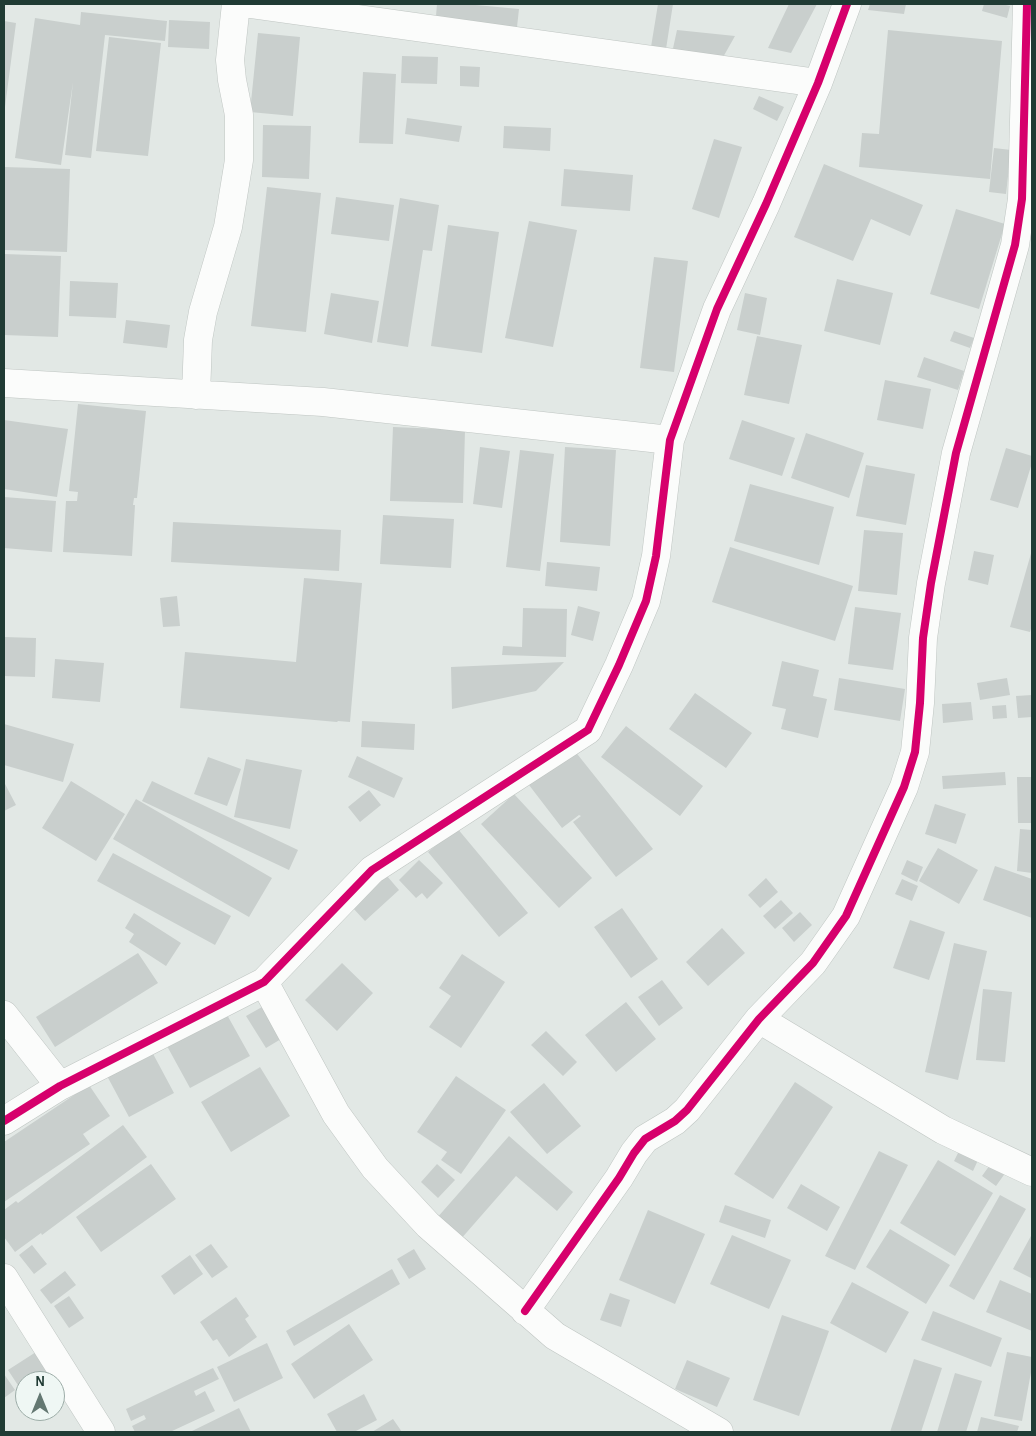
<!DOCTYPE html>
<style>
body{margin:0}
#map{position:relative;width:1036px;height:1436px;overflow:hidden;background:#e2e8e5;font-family:"Alegreya Sans",sans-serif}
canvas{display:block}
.frame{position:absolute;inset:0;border:5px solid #203b34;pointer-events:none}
.north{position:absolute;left:15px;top:1371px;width:50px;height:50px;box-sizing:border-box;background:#eff7f4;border:1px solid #9caca7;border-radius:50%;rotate:0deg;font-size:14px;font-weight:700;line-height:20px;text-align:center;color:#203b34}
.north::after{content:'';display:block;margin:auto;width:18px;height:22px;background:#647872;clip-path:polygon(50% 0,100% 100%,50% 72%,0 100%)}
</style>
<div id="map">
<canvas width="1036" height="1436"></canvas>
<div class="frame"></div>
<div class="north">N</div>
</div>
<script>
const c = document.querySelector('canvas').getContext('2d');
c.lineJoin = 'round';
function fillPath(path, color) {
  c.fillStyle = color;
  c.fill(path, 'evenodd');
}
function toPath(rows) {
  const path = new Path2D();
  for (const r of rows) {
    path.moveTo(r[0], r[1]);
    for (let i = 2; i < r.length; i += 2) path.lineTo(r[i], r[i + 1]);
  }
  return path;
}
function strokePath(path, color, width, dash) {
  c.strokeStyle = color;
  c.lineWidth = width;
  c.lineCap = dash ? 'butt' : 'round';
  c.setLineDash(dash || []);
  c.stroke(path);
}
const building = toPath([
 [437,4,465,4,519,9,516,36,435,28],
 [658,4,673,4,666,49,651,47],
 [789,4,817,4,791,53,768,48],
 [870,4,906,4,904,14,868,10],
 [984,4,1002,4,1010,6,1007,18,982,11],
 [81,12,167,21,165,41,105,35,91,158,65,155,73,82,61,165,15,158,35,18,80,25],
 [169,20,210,22,209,49,168,47],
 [4,21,16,23,5,107,4,107],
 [677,30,735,36,722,59,672,53],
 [888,30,1002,41,990,179,859,167,862,133,879,134],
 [258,33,300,37,293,116,250,112],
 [109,37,161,43,148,156,96,151],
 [402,56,438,57,437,84,401,83],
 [460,66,480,67,479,87,460,86],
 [363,72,396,74,393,144,359,143],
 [759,96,784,107,777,121,753,109],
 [407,118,462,126,459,142,405,134],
 [263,125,311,126,309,179,262,177],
 [504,126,551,128,550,151,503,148],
 [714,139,742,147,719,218,692,209],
 [994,148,1011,150,1006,194,989,192],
 [824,164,923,205,910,236,871,219,853,261,794,237],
 [4,167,70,169,67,252,4,250],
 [564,169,633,175,630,211,561,206],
 [267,187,321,193,306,332,251,326],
 [336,197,394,205,389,241,331,234],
 [400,198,439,205,432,251,423,250,408,347,377,342],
 [956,209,1005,224,979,309,930,294],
 [529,221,577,230,553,347,505,338],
 [448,225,499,232,482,353,431,346],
 [4,254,61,256,58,337,4,335],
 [654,257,688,261,674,372,640,368],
 [837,279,893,293,880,345,824,331],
 [70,281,118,283,116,318,69,316],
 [331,293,379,301,372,343,324,334],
 [745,293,767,298,760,335,737,330],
 [126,320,170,325,167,348,123,343],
 [954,331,974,338,970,348,950,341],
 [757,336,802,345,789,404,744,395],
 [924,357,964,371,958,390,917,377],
 [885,380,931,389,923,429,877,420],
 [78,404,146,411,137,498,134,498,133,505,135,505,132,556,63,552,66,501,77,501,78,492,69,491],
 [4,420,68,429,57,497,4,489],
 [742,420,795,438,782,476,729,459],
 [393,427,465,430,463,503,390,501],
 [806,433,864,453,849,498,791,478],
 [480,447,510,451,502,508,473,504],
 [565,447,616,450,610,546,560,542],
 [1006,448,1032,456,1032,463,1018,508,990,500],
 [520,450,554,454,540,571,506,567],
 [866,465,915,474,906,525,856,516],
 [750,484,834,507,819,565,734,541],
 [4,497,56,501,52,552,4,548],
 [383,515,454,519,451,568,380,564],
 [173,522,341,530,339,571,171,562],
 [864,530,903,533,897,595,858,591],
 [730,547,853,586,835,641,712,602],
 [1032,550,1032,625,1030,632,1010,627],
 [974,551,994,555,988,585,968,580],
 [547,562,600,567,597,591,545,586],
 [304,578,362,583,350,722,338,721,337,722,180,708,185,652,296,662],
 [177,596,180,626,163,627,160,598],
 [578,606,600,612,593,641,571,635],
 [855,607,901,613,893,670,848,664],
 [523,608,567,609,566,657,502,655,503,646,522,647],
 [4,637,36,638,35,677,4,676],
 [55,659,104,663,100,702,52,698],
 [782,661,819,670,813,696,827,699,818,738,781,729,786,709,772,706],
 [564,662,536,691,452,709,451,667],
 [839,678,905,689,900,721,834,710],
 [1007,678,1010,695,980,700,977,683],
 [695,693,752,733,726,768,669,729],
 [1032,695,1032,717,1018,718,1016,696],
 [971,702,973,720,943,723,942,704],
 [1006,705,1007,718,993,719,992,706],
 [362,721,415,724,414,750,361,747],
 [4,724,74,744,63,782,4,765],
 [626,726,703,786,680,816,601,757],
 [574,750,653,849,616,877,573,822,581,816,579,815,562,828,529,785],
 [357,756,403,778,394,798,348,777],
 [208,757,241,769,227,806,194,794],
 [246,759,302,770,290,829,234,817],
 [1005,772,1006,785,943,789,942,776],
 [1017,777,1032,777,1032,823,1018,823],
 [71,781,125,814,96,861,42,828],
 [152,781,298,850,289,870,142,801],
 [4,782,16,805,4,811],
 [369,790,381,805,360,822,348,807],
 [514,794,592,878,559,908,481,824],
 [136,799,272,878,249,917,113,839],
 [935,804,966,814,956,844,925,834],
 [457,828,528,913,499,937,428,852],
 [1020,829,1032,830,1032,873,1017,871],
 [938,848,978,870,959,904,919,881],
 [113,853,231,916,215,945,97,881],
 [419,860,443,883,427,899,422,893,416,898,399,880],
 [907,860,923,867,917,882,901,874],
 [995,866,1032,879,1032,918,983,900],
 [387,876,399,890,365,921,352,907],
 [766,878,778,892,760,908,748,895],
 [902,879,918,886,912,901,895,894],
 [781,900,793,913,775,929,763,916],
 [622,908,658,959,631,978,594,927],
 [800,912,812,925,794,942,782,928],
 [134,913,181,943,166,966,129,942,134,934,125,928],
 [910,920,945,932,929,980,893,968],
 [722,928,745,953,708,986,686,962],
 [954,943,987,951,958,1080,925,1072],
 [138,953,158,983,55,1047,36,1017],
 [462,954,505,982,461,1048,429,1027,451,996,439,988],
 [342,963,373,993,337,1031,305,1000],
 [662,980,683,1008,659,1026,638,997],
 [983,989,1012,992,1005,1062,976,1060],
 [626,1002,656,1039,616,1072,585,1035],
 [262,1007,281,1039,266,1048,246,1016],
 [226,1013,250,1056,190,1088,167,1046],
 [546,1031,577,1062,563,1076,531,1045],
 [151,1050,174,1093,129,1117,106,1074],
 [260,1067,290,1116,231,1152,201,1102],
 [456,1076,506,1110,461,1174,441,1160,447,1152,417,1132],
 [795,1082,833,1107,773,1199,734,1174],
 [544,1083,581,1126,547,1154,510,1112],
 [89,1085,110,1116,83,1134,90,1144,4,1202,4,1142],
 [123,1125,147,1157,42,1235,41,1233,15,1252,4,1237,4,1210,16,1201,18,1203],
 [509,1136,573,1192,557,1211,516,1176,460,1240,436,1219],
 [960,1149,979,1158,973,1171,954,1161],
 [879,1151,908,1165,855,1270,825,1256],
 [938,1160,993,1193,955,1256,900,1223],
 [992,1162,1006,1172,996,1186,982,1176],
 [151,1164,176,1199,101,1252,76,1217],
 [437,1164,455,1180,438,1198,421,1182],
 [801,1184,840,1207,827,1231,787,1208],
 [1000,1195,1026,1209,974,1300,949,1286],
 [725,1205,771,1220,765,1238,719,1222],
 [648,1210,705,1234,675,1304,619,1280],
 [890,1229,950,1265,926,1304,866,1267],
 [1032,1234,1032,1276,1031,1278,1013,1269],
 [732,1235,791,1260,769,1309,710,1284],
 [211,1244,228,1267,212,1278,195,1255],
 [32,1245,47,1264,34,1274,19,1255],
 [414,1249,426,1269,409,1279,397,1259],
 [190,1255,203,1274,174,1295,161,1276],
 [392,1269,400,1284,294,1346,286,1331],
 [65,1271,76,1285,51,1304,40,1290],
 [1000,1280,1032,1294,1032,1331,986,1312],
 [852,1282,909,1312,886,1353,830,1323],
 [610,1293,630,1300,621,1327,600,1320],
 [69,1296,84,1318,69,1328,54,1306],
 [236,1297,249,1316,245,1319,257,1337,229,1357,217,1339,213,1341,200,1322],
 [933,1311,1002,1338,991,1367,921,1340],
 [782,1315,829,1331,799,1416,753,1400],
 [349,1324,373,1360,314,1399,291,1364],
 [267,1343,283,1378,234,1402,217,1367],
 [36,1352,55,1381,25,1381,25,1396,8,1370],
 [1007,1352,1032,1357,1032,1367,1022,1421,994,1416],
 [914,1359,942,1368,921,1432,890,1432],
 [687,1360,730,1378,717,1407,675,1389],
 [213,1368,219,1379,194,1391,196,1396,205,1391,215,1411,170,1432,135,1432,132,1426,146,1419,144,1415,131,1421,126,1409],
 [955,1373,982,1381,966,1432,937,1432],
 [4,1374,15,1390,4,1398],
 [364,1394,377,1420,354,1432,337,1432,327,1414],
 [239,1408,251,1432,190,1432],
 [981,1417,1019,1426,1017,1432,977,1432],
 [393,1419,402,1432,372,1432]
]);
const minor = toPath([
 [250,4,818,83],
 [4,383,323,402,670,440],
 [196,395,198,340,203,312,228,227,239,160,239,115,232,80,230,60,236,4],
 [264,982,336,1114,375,1168,428,1225,555,1336,719,1432],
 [4,1015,60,1086],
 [759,1019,943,1130,1032,1172],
 [4,1121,60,1086,264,982,372,870,588,730,619,665,646,601,656,556,670,440,717,309,766,204,818,83,847,4],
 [4,1278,101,1432],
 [525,1311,619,1178,634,1153,645,1139,675,1121,687,1110,759,1019,813,963,846,916,904,787,915,752,920,703,923,638,931,583,956,453,1015,245,1022,199,1027,4]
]);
const cycleway = toPath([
 [4,1121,60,1086,264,982,372,870,588,730,619,665,646,601,656,556,670,440,717,309,766,204,818,83,847,4],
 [525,1311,619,1178,634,1153,645,1139,675,1121,687,1110,759,1019,813,963,846,916,904,787,915,752,920,703,923,638,931,583,956,453,1015,245,1022,199,1027,4]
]);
fillPath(building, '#c9cfcd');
strokePath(minor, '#bfc5c2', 29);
strokePath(minor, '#fbfcfb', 28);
strokePath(cycleway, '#d6006c', 8);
</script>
